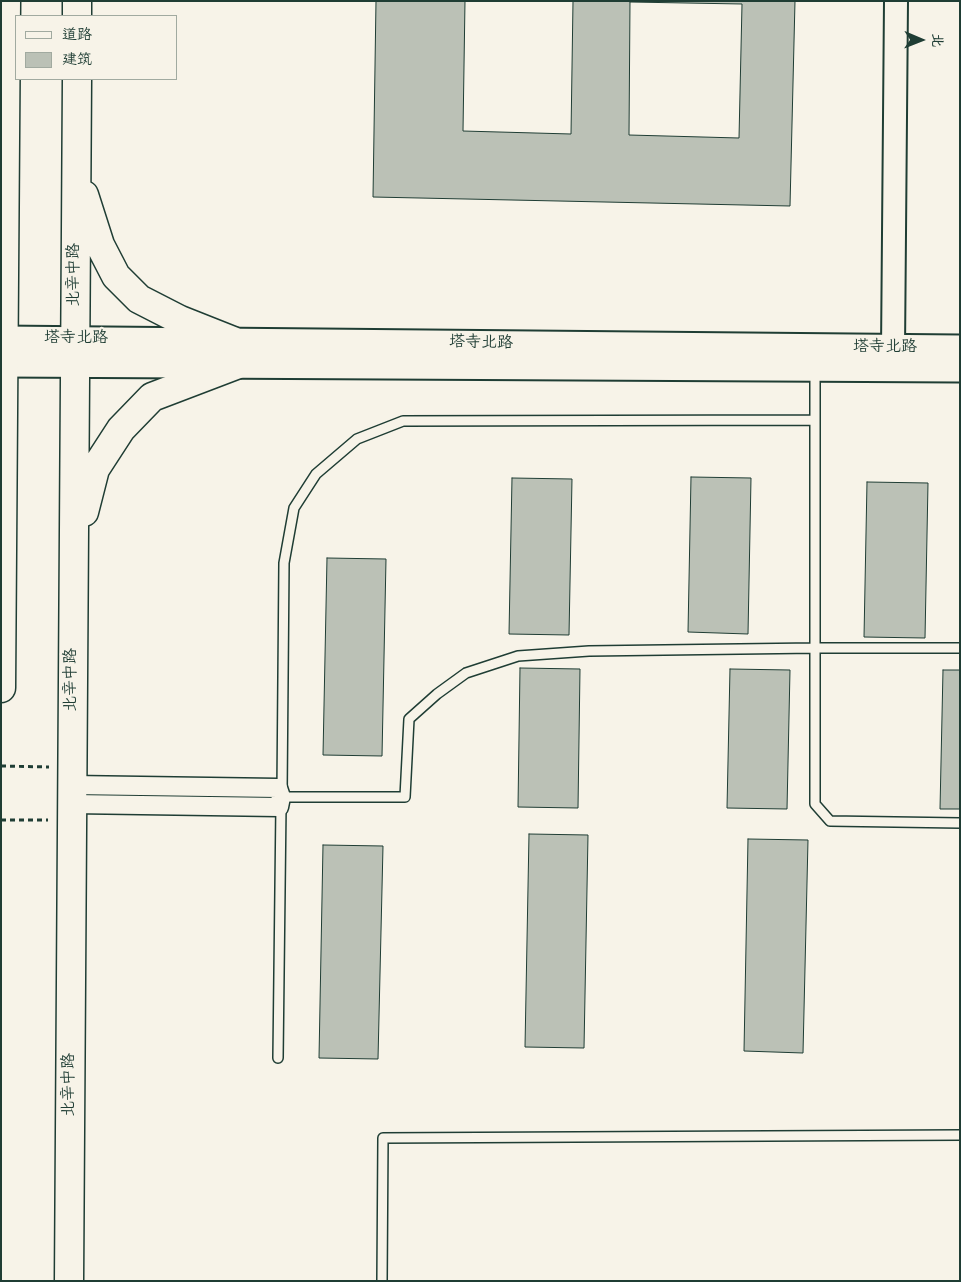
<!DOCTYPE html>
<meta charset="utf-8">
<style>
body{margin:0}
#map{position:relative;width:961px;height:1282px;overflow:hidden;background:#f7f3e8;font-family:"Indie Flower","LXGW WenKai TC",sans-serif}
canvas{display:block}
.frame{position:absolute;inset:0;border:2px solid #1f3d34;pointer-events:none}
.legend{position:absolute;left:15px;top:15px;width:162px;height:65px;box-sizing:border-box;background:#f7f3e8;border:1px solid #a1aaa0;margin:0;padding:6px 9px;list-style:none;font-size:15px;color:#1f3d34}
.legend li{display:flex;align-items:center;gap:10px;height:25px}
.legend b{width:25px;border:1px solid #a1aaa0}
.north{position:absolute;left:896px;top:15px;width:50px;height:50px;-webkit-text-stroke:4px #f7f3e8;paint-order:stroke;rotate:91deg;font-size:14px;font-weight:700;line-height:20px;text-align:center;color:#1f3d34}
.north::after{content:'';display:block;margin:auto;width:18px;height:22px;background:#1f3d34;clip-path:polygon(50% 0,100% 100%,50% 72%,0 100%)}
</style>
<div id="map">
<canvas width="961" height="1282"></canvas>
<div class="frame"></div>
<ul class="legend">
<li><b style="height:6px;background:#f7f3e8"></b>道路</li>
<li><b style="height:14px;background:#bbc1b6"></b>建筑</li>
</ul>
<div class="north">北</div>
</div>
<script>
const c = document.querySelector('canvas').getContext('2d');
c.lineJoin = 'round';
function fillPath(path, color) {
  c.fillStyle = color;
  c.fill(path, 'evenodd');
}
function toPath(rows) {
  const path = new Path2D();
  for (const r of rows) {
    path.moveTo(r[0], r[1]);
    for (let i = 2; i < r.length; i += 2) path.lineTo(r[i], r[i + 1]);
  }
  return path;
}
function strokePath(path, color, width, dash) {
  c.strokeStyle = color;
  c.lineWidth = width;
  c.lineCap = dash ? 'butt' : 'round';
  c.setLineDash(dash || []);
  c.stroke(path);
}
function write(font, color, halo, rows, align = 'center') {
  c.font = font + ' "Indie Flower","LXGW WenKai TC",sans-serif';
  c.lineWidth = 4;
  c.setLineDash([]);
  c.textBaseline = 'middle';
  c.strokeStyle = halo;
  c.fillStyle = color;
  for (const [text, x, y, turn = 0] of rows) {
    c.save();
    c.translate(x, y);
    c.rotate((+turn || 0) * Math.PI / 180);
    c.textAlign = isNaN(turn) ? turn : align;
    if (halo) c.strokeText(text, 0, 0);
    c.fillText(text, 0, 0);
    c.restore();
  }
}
const building = toPath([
 [376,1,465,1,463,131,571,134,573,1,566,1,795,1,790,206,373,197,376,1],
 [630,2,742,4,739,138,629,135,630,2],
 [691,477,751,478,748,634,688,632,691,477],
 [512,478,572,479,569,635,509,634,512,478],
 [867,482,928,483,925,638,864,637,867,482],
 [327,558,386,559,382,756,323,755,327,558],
 [520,668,580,669,578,808,518,807,520,668],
 [730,669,790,670,787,809,727,808,730,669],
 [943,670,960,670,960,809,940,809,943,670],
 [529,834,588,835,584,1048,525,1047,529,834],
 [748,839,808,840,803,1053,744,1051,748,839],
 [323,845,383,846,378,1059,319,1058,323,845]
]);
const path = toPath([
 [1,766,49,767],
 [1,820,48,820]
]);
const service = toPath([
 [815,369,815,804,830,821,960,823],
 [282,792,284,563,294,508,316,474,357,439,403,421,814,420],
 [281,797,405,797,409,719,437,694,466,673,518,656,589,651,815,648,960,648],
 [278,1058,281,805],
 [382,1281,383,1138,960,1135]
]);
const minor = toPath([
 [72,785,278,788,281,797,279,807,72,804]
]);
const tertiary = toPath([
 [893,349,896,1]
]);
const secondary = toPath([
 [1,339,960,348],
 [1,364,960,369]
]);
const primary = toPath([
 [77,16,77,1],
 [84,195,100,245,116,276,139,299,180,320,233,341],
 [84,512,95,469,121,429,152,397,236,365],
 [1,688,6,1],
 [69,1281,77,79]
]);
const streetNames = [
 ["北辛中路",75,275,-90],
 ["塔寺北路",76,339],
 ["塔寺北路",481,344,1],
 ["塔寺北路",885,348],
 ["北辛中路",72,680,-90],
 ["北辛中路",70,1085,-90]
];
fillPath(building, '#bbc1b6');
strokePath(building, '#1f3d34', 1);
strokePath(service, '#1f3d34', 12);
strokePath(minor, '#1f3d34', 21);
strokePath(tertiary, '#1f3d34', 26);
strokePath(secondary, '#1f3d34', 29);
strokePath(primary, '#1f3d34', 31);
strokePath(path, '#1f3d34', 3, [5, 4]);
strokePath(service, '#f7f3e8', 9);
strokePath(minor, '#f7f3e8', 18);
strokePath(tertiary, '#f7f3e8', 22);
strokePath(secondary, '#f7f3e8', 25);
strokePath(primary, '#f7f3e8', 28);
write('16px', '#1f3d34', '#f7f3e8', streetNames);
</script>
